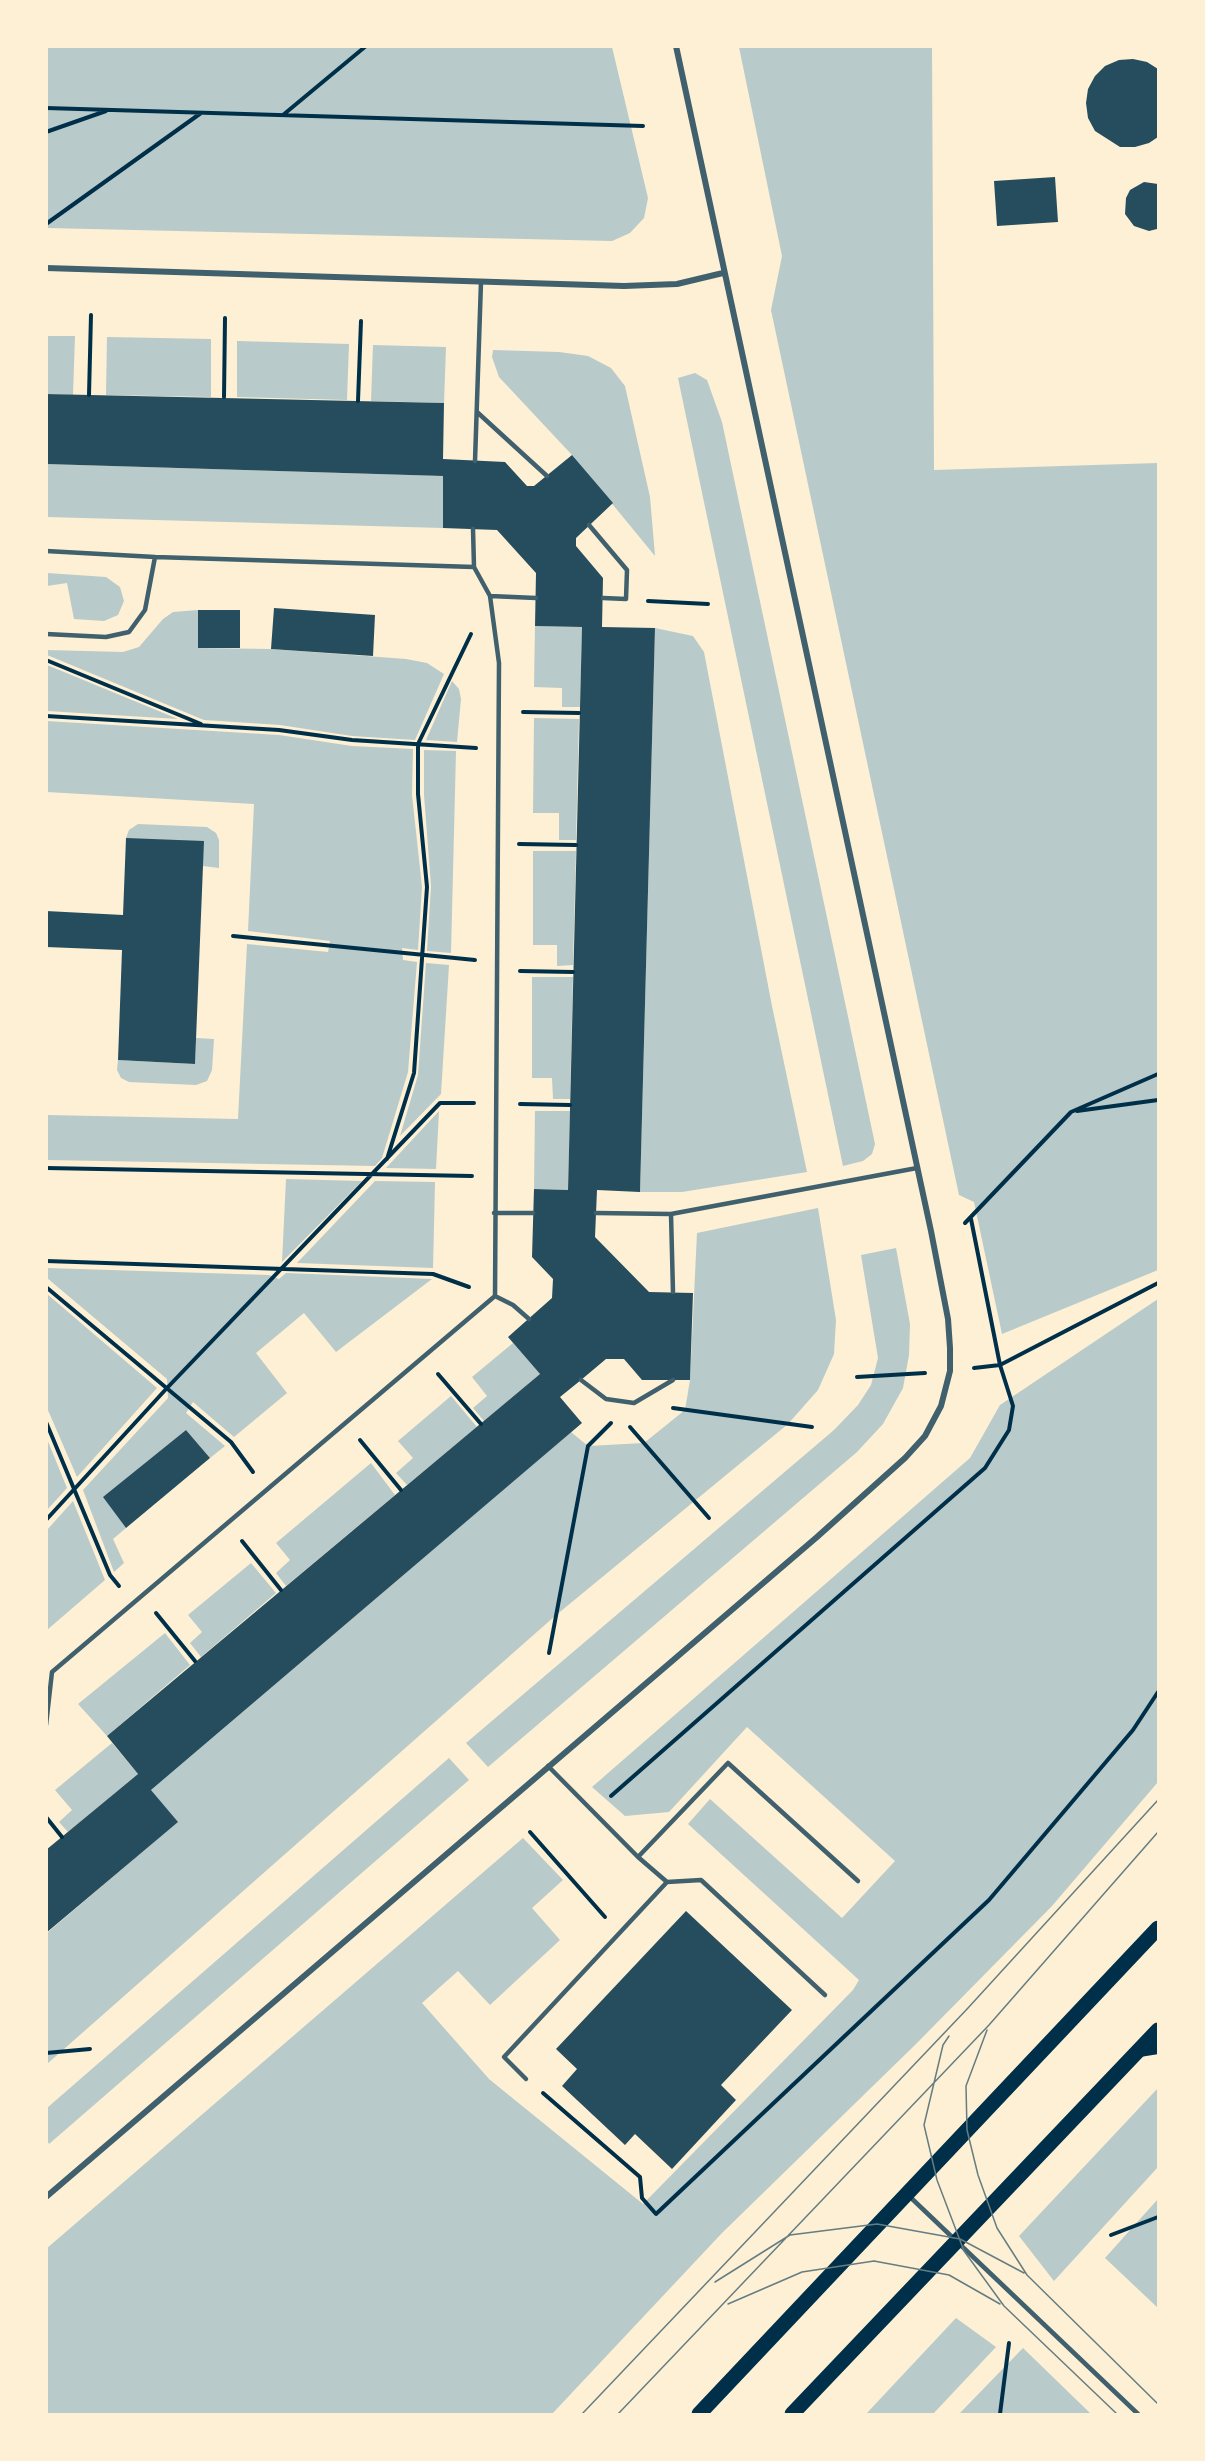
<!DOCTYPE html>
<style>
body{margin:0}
#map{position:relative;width:1205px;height:2461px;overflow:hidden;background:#fdf0d5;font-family:Manrope,sans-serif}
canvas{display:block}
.frame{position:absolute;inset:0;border:48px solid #fdf0d5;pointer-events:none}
</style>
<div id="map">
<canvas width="1205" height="2461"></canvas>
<div class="frame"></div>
</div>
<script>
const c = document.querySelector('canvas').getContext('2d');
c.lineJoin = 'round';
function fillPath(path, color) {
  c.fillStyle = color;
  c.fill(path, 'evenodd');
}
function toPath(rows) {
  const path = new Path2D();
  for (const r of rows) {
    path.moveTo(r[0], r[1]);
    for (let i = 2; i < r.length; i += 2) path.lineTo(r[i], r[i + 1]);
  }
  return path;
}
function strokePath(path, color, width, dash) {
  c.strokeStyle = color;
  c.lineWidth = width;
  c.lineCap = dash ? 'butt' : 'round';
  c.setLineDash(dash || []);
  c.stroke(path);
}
const green = toPath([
 [47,47,612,47,648,198,644,218,630,233,612,241,47,228],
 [739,47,932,47,934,470,1158,463,1158,1270,1002,1334,974,1202,959,1195,771,310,782,256],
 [47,336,75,336,73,395,47,394],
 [107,337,211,339,211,397,106,395],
 [237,341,349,344,347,400,237,397],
 [373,345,446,347,444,403,371,401],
 [493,350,559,352,588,356,611,368,625,386,650,497,655,556,572,455,499,377,492,357],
 [695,373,707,380,722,422,875,1144,872,1154,863,1161,843,1166,678,378],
 [47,464,443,476,443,528,47,517],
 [47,573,106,577,120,587,124,601,118,615,104,621,74,619,67,583,47,586],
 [198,610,198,648,271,649,406,659,427,663,444,674,415,740,352,736,280,725,204,720,47,655,47,650,123,652,139,647,163,619,173,612],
 [535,626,582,627,580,707,562,707,562,688,534,687],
 [655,628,693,636,704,652,772,1006,807,1172,682,1192,640,1192],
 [46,665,47,665,178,719,47,711],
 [452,681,459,689,461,699,457,742,426,740],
 [534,718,579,719,576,840,559,840,559,813,533,813],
 [46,721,279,735,352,746,413,749,412,795,422,887,418,950,402,948,403,960,417,962,408,1072,382,1158,375,1166,47,1160,47,1115,238,1119,247,944,328,952,330,941,248,931,254,804,47,792],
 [424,750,456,751,451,953,427,951,431,886,424,795],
 [138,824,207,827,216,833,219,840,219,868,203,866,126,838,129,830],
 [533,851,576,851,573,965,557,966,557,945,533,945],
 [426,963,449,965,441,1094,400,1136,418,1075],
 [532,977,573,977,570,1099,553,1099,552,1078,532,1078],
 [196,1038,214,1039,212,1070,207,1081,196,1085,129,1082,121,1078,117,1070,118,1060,195,1064],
 [439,1111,436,1169,386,1168],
 [535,1111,570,1111,568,1190,534,1189],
 [286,1179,362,1181,282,1262],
 [375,1181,435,1182,433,1268,297,1263],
 [818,1208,836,1320,834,1354,818,1390,788,1424,555,1616,47,2064,47,1933,177,1822,151,1790,571,1432,588,1446,644,1443,685,1410,690,1380,697,1233],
 [896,1248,910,1324,909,1355,903,1388,883,1424,857,1452,488,1767,466,1743,834,1430,858,1405,871,1385,878,1358,861,1255],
 [47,1268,269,1275,279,1279,286,1273,432,1279,336,1352,304,1313,256,1353,287,1393,234,1437,193,1402,186,1413,225,1446,210,1458,186,1430,104,1497,126,1528,113,1539,124,1563,114,1572,83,1490,168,1398,167,1379,47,1278],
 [47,1294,157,1388,77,1477,47,1408],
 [1158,1299,1158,1782,1052,1906,915,2045,722,2233,552,2414,47,2414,46,2249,523,1838,563,1880,532,1908,560,1940,490,2005,458,1971,422,2003,489,2079,643,2204,853,1990,859,1980,688,1824,710,1799,842,1918,895,1861,747,1727,669,1812,625,1816,592,1787,970,1458,1000,1405],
 [513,1343,540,1374,484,1421,473,1408,487,1396,472,1377],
 [451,1396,477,1427,407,1485,396,1473,413,1458,398,1441],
 [47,1439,67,1488,47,1510,46,1510],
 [371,1463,395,1495,286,1586,276,1573,290,1560,276,1543],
 [73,1501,105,1580,47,1630,47,1530],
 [251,1563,276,1593,201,1657,190,1643,202,1632,188,1615],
 [165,1633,190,1665,107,1736,78,1704],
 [112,1743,138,1774,68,1832,59,1822,72,1810,55,1790],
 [449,1758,469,1780,49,2144,47,2140,47,2108],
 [1158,2088,1158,2167,1054,2281,1019,2236],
 [1158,2199,1158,2308,1105,2258],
 [956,2318,996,2347,933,2414,866,2414],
 [1023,2348,1091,2414,959,2414]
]);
const building = toPath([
 [1133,59,1147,62,1158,69,1158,137,1149,143,1135,147,1120,147,1095,131,1088,118,1086,103,1088,89,1095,76,1105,66,1119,60],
 [1055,177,1058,222,997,226,994,181],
 [1144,182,1158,184,1157,229,1149,231,1134,226,1125,214,1126,198,1130,190],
 [46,394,444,403,443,459,505,462,527,486,534,486,572,455,613,503,576,538,576,546,603,578,602,627,655,628,640,1192,597,1190,595,1237,649,1292,693,1293,690,1380,642,1380,624,1359,606,1359,581,1380,560,1397,582,1423,151,1790,178,1822,46,1933,46,1850,138,1774,107,1736,540,1374,508,1337,552,1298,553,1279,532,1257,534,1189,568,1190,582,627,535,626,536,573,497,530,443,528,443,476,46,464],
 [274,608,375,615,373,656,271,649],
 [198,610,240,610,240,648,198,648],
 [126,838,204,841,195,1064,118,1060,122,950,46,947,46,911,123,915],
 [186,1430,210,1458,126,1528,103,1497],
 [686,1911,792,2010,721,2085,736,2100,672,2169,635,2134,625,2145,562,2086,577,2069,556,2049]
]);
const path = toPath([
 [46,108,643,126],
 [283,115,366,46],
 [46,132,106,111],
 [46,224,201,113],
 [89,395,91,315],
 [224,397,225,318],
 [358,401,361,321],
 [648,601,708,604],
 [46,660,201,724],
 [523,712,579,713],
 [46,716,279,730,352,740,476,748],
 [519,844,576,845],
 [233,936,475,960],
 [520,971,573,972],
 [520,1104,570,1105],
 [1077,1111,1158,1100],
 [387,1159,414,1073,427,887,418,794,418,744,471,634],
 [46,1168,472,1176],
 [965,1223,1071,1112,1158,1074],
 [46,1261,433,1274,469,1287],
 [46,1287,231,1442,253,1472],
 [974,1368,1000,1365,1158,1283],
 [438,1374,481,1424],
 [857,1377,925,1373],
 [673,1408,812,1427],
 [46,1422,110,1575,119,1586],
 [630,1427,709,1518],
 [360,1440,401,1490],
 [46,1520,167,1388,440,1103,474,1103],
 [242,1541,281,1590],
 [156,1613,195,1661],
 [549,1653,588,1446,611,1423],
 [611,1796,985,1468,1009,1430,1013,1406,1000,1365,971,1219],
 [46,1817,62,1837],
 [530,1832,605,1917],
 [46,2053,90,2049],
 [543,2093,640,2177,642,2198,656,2214,989,1900,1133,1730,1158,1692],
 [1111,2235,1158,2217],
 [1000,2414,1009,2343]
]);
const service = toPath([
 [477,412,547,476],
 [475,461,481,282],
 [589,525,627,570,626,599,603,598],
 [46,551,155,557],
 [490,596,536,598],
 [46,634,106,637,129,632,145,610,155,557,474,567],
 [494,1213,533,1213],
 [596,1213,671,1214],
 [673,1292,671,1214,917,1168],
 [495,1296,513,1305,529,1319],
 [581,1380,606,1399,634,1403,673,1380],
 [46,1725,52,1672,495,1296,499,663,490,596,474,567,473,529],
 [638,1857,728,1763,858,1881],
 [667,1882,701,1880,825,1995],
 [526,2079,504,2057,667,1882,638,1857,548,1766],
 [908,2195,1138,2414]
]);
const minor = toPath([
 [46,268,624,286,677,284,723,273],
 [46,2197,817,1537,905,1458,925,1436,941,1406,950,1371,950,1348,948,1319,931,1231,676,46]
]);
const secondary = toPath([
 [1139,2051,1158,2048]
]);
const primary = toPath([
 [699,2414,1158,1928],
 [792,2414,1158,2030]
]);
const tram = toPath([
 [987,2030,966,2086,967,2130,978,2175,997,2228,1027,2275,1158,2404],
 [949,2036,943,2045,924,2125,937,2180,964,2251,1004,2306,1117,2414],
 [715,2282,790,2235,877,2224,960,2239,1024,2273],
 [728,2304,802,2272,874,2261,949,2275,1000,2304],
 [582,2414,968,2008,1158,1800],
 [618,2414,989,2025,1158,1832]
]);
fillPath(green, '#b9caca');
fillPath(building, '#264d5e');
strokePath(path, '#003049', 4);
strokePath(service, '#3f606c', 4.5);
strokePath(minor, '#3f606c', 6);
strokePath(secondary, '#003049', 12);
strokePath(primary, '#003049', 15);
strokePath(tram, '#657d81', 1.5);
</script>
